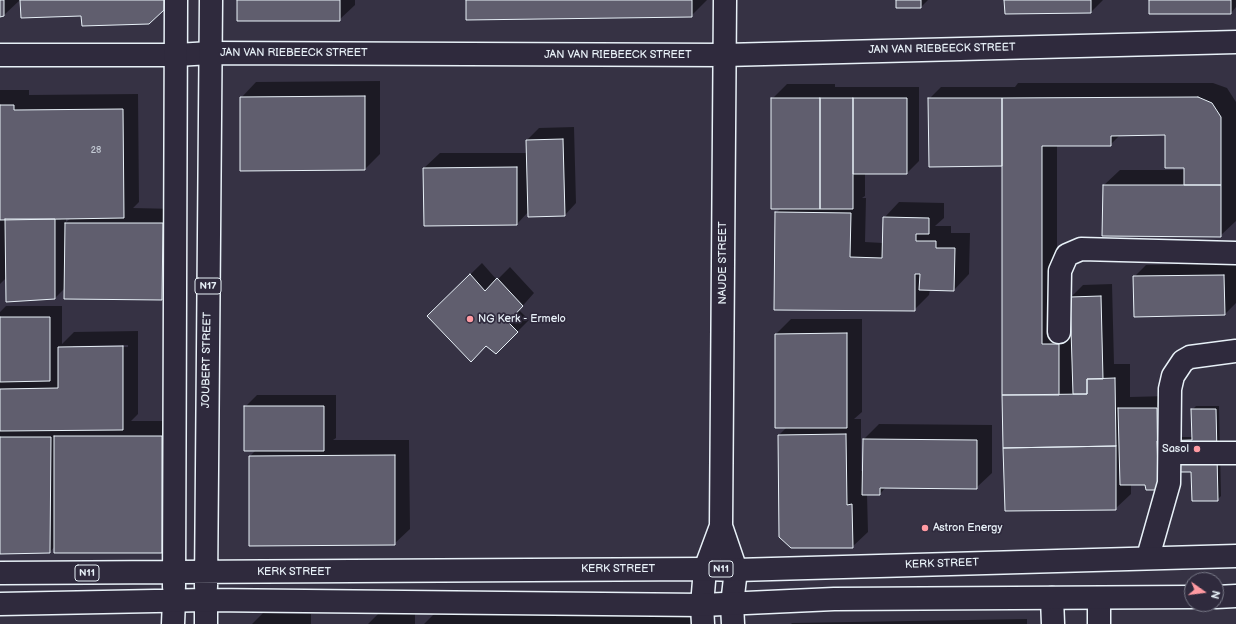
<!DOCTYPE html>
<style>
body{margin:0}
#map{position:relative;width:1236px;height:624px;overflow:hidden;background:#363244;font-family:"Balsamiq Sans",sans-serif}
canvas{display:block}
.north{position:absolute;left:1184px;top:572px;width:40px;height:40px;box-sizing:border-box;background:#2f2a3d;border:1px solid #797a88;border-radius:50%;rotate:104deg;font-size:11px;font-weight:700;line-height:16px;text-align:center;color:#e8f1f8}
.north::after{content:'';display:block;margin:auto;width:14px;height:18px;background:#ff9aa2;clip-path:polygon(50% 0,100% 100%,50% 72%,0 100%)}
</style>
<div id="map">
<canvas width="1236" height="624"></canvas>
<div class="north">N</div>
</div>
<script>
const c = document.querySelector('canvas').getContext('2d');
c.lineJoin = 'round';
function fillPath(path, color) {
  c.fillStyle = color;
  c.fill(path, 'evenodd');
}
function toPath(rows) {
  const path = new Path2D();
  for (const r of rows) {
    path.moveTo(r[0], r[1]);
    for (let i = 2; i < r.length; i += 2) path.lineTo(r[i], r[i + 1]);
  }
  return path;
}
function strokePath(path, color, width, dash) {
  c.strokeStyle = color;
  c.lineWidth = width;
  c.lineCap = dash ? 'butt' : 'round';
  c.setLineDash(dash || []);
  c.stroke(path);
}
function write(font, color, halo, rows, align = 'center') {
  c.font = font + ' "Balsamiq Sans",sans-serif';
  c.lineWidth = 3.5;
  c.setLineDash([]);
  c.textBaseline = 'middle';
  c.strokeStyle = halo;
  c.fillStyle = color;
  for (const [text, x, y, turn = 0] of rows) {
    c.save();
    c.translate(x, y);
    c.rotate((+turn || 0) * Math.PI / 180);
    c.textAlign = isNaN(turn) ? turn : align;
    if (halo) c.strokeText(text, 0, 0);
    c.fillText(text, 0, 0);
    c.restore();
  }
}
const shadow = toPath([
 [0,0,20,0,4,15,0,16],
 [238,0,355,0,355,5,339,20],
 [467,0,707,0,691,16],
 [897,0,928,0,921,7,897,7],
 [1005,0,1103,0,1091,12],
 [1150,0,1236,0,1236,7,1231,13],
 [380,81,380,154,365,169,241,98,256,82],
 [1018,83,1213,83,1227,88,1236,102,1236,221,1220,236,1104,185,1120,170,1185,170,1185,167,1166,134,1121,134,1110,145,1057,145,1057,329,1072,329,1071,297,1083,285,1112,284,1114,364,1130,364,1130,397,1168,396,1169,437,1192,437,1192,410,1196,406,1219,406,1221,496,1217,500,1192,470,1169,471,1158,489,1146,484,1131,484,1131,494,1115,509,1006,510,1003,165,929,99,941,87,1015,87],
 [787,84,835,84,835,87,919,87,919,161,907,173,865,173,865,196,862,198,866,198,865,242,883,243,884,218,899,202,944,203,944,218,935,226,951,226,951,233,970,233,969,274,954,290,930,289,929,295,914,310,776,213,781,208,772,99],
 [0,90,29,90,29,95,138,94,139,202,133,208,177,209,177,284,162,299,65,288,55,298,7,277,0,284],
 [66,218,71,218,66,222],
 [574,127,576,203,565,215,529,211,517,224,424,168,440,153,528,153,527,140,539,128],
 [482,263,497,280,510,267,534,293,519,310,529,320,496,353,486,344,428,316],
 [1236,263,1236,303,1225,314,1134,277,1146,265],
 [6,306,62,306,62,344,74,332,138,331,138,414,131,421,177,421,177,536,161,552,55,546,50,552,0,553,0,312],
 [128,345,128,347,73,348,73,346],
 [791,319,862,319,862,412,854,419,861,419,861,471,863,471,864,439,879,424,992,425,992,473,976,488,886,487,880,494,867,494,868,532,852,547,779,435,787,427,776,334],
 [257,395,336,395,336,438,333,440,409,440,410,529,394,544,250,456,256,450,245,407],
 [263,613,311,614,311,624,252,624],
 [379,613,415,614,415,624,368,624],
 [435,613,643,616,711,616,711,624,424,624],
 [1027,619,1027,624,791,624,792,623]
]);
const building = toPath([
 [0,0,4,0,4,16,0,17,0,0],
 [20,0,164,0,164,10,149,24,82,26,81,16,21,18,20,0],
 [237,0,340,0,340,21,237,21,237,0],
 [466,0,692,0,692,17,466,20,466,0],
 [896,0,921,0,921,8,896,8,896,0],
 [1004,0,1091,0,1091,13,1005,14,1004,0],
 [1149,0,1231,0,1231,14,1149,14,1149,0],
 [365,96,365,170,240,171,240,97,365,96],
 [1198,97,1212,103,1221,117,1221,185,1184,185,1184,168,1165,168,1165,135,1111,136,1111,146,1042,146,1042,344,1059,344,1059,395,1002,395,1002,98,1198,97],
 [771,98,820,98,820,209,771,209,771,98],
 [820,98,853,98,853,209,820,209,820,98],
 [853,98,907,98,907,174,853,174,853,98],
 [928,98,1002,98,1002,166,929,167,928,98],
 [0,105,14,105,14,110,123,109,124,218,0,220,0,105],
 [563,139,565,216,528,217,526,140,563,139],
 [517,167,517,225,424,226,423,168,517,167],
 [1103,185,1221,185,1221,237,1102,236,1103,185],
 [775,212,851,213,850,257,882,258,883,217,929,218,929,234,916,234,916,241,936,241,936,248,955,248,954,291,919,290,920,274,915,274,915,311,774,310,775,212],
 [5,219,55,219,55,299,6,302,5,219],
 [65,223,163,223,162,300,64,299,65,223],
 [470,274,485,291,497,278,523,306,508,322,518,332,496,354,486,346,471,362,427,316,470,274],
 [1224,275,1225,315,1134,317,1133,276,1224,275],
 [1101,296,1103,379,1087,379,1087,394,1073,394,1070,297,1101,296],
 [0,317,50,317,50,381,0,382,0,317],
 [847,333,847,428,775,428,775,334,847,333],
 [123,346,123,430,0,431,0,389,58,388,58,347,123,346],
 [1115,378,1116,446,1003,448,1002,395,1087,394,1087,379,1115,378],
 [244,406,324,406,324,451,244,451,244,406],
 [1118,408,1157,408,1158,490,1146,490,1145,485,1120,485,1118,408],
 [1191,409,1216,409,1218,501,1192,501,1191,472,1158,472,1157,441,1192,440,1191,409],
 [846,434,847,505,852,504,853,548,791,548,779,537,778,435,846,434],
 [54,436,162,436,162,553,54,553,54,436],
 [0,437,51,437,50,553,0,554,0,437],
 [863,439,977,440,977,489,880,488,880,495,862,495,863,439],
 [1116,446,1116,510,1005,511,1003,448,1116,446],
 [395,455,395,545,249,546,249,456,395,455]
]);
const minor = toPath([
 [725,0,721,526,736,570,732,604,733,624],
 [0,55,176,55,211,53,725,55,1236,42],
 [1059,332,1060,271,1067,255,1081,249,1236,253],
 [1170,453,1236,453],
 [1148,557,1169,483,1170,389,1173,376,1183,361,1190,357,1236,351],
 [1052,598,1053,624],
 [1099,598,1099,624],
 [206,600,206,624],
 [173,624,174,600],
 [703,624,702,605,705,569,721,526]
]);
const highway = toPath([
 [0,573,705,569,736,570,1236,556],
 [174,587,176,0],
 [206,587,211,0],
 [1216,597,1236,596],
 [0,604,206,600,702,605,834,599,1192,597]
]);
const markers = [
 [470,319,4,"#ff9aa2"],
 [1197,449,4,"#ff9aa2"],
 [925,528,4,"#ff9aa2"]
];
const numberNames = [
 ["28",96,151]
];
const shields = [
 [208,286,26],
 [721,569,24],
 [87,573,24]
];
const shieldNames = [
 ["N17",208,286],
 ["N11",721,569],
 ["N11",87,573]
];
const streetNames = [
 ["JAN VAN RIEBEECK STREET",942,49,-1],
 ["JAN VAN RIEBEECK STREET",294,53],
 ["JAN VAN RIEBEECK STREET",618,55],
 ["NAUDE STREET",723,263,-90],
 ["JOUBERT STREET",207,360,-89],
 ["KERK STREET",942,564,-2],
 ["KERK STREET",618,569],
 ["KERK STREET",294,572]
];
const poiNames = [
 ["NG Kerk - Ermelo",478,319],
 ["Sasol",1189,449,"right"],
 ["Astron Energy",933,528]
];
fillPath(shadow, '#0007');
fillPath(building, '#605e6e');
strokePath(building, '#e8f1f8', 1);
strokePath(minor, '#e8f1f8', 25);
strokePath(highway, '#e8f1f8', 25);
strokePath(minor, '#2f2a3d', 22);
strokePath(highway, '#2f2a3d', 22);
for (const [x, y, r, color] of markers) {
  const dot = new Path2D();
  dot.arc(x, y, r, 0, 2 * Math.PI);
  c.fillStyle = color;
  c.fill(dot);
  strokePath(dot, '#2f2a3d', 1.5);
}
write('9px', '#c6ccd6', null, numberNames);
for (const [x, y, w] of shields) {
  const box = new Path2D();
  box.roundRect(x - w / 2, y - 8, w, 16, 3);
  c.fillStyle = '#2f2a3d';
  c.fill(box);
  strokePath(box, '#e8f1f8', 1);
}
write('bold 10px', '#e8f1f8', null, shieldNames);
write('11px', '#e8f1f8', '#2f2a3d', streetNames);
write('11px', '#e8f1f8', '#2f2a3d', poiNames, 'left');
</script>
